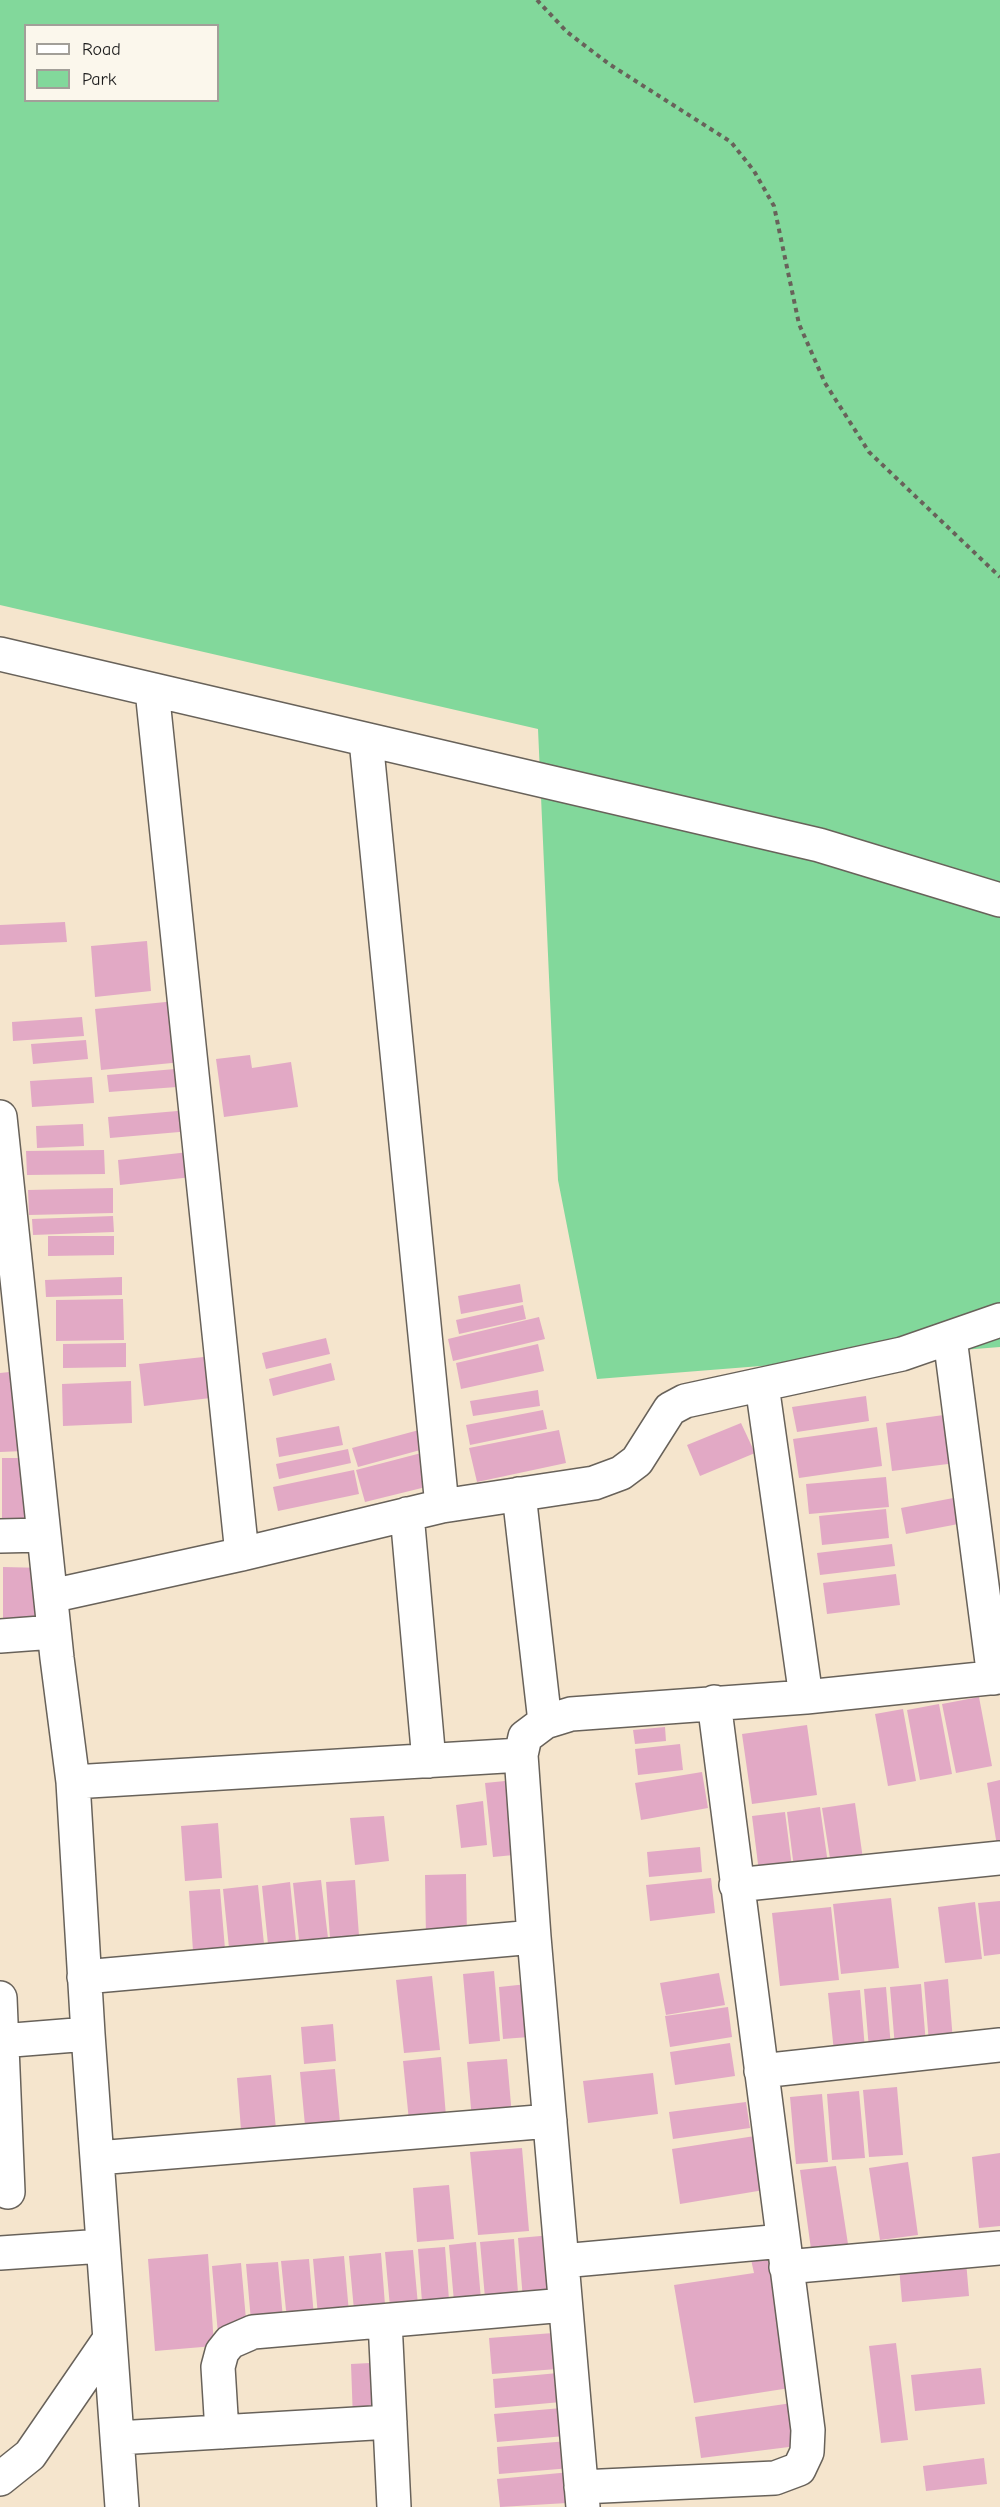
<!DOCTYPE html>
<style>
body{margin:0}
#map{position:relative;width:1000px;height:2507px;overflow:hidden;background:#f5e5cd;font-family:"Comic Neue",sans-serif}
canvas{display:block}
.legend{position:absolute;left:24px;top:24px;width:195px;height:78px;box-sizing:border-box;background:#fbf7ec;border:2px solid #a29f99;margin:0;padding:8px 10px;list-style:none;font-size:18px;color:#1c1c1c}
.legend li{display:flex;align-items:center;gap:12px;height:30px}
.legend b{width:30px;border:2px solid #a29f99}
</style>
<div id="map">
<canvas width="1000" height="2507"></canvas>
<ul class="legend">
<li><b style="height:8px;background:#fff"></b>Road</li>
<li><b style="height:16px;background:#82d89b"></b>Park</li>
</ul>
</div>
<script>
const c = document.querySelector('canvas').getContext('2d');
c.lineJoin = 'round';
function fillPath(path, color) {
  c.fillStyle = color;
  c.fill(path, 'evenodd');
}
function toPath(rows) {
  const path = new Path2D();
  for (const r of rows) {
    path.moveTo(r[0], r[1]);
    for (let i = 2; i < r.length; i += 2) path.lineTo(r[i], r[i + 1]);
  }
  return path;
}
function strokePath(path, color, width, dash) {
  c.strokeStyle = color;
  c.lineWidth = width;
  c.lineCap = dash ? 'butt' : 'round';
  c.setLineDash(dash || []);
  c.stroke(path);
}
const green = toPath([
 [0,0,1000,0,1000,1347,597,1379,558,1180,538,729,0,605],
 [26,26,218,26,218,100,26,100]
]);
const building = toPath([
 [65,922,67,942,0,945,0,925],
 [147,941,151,991,95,997,91,946],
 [176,1001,182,1062,101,1070,95,1009],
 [82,1017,84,1036,13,1041,12,1022],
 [86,1040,88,1059,33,1064,31,1044],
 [250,1055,252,1068,291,1062,298,1107,224,1117,216,1059],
 [175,1069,177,1087,109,1092,107,1075],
 [92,1077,94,1103,32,1107,30,1081],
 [189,1110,191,1131,110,1138,108,1117],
 [83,1124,84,1146,37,1148,36,1126],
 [104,1150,105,1174,27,1175,26,1151],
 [189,1152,192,1177,120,1185,118,1160],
 [113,1188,113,1213,29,1215,28,1190],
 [113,1216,114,1232,33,1235,32,1219],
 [48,1236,114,1236,114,1255,48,1256],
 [122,1277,122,1295,46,1297,45,1280],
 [520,1284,523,1302,461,1314,458,1296],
 [123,1299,124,1340,56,1341,56,1300],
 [523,1305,526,1319,459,1334,456,1320],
 [539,1317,545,1339,453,1361,448,1339],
 [326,1338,330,1354,266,1369,262,1353],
 [126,1343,126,1367,63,1368,63,1344],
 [538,1344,544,1371,461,1389,456,1363],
 [222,1355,227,1396,144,1406,139,1364],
 [331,1363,335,1380,273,1396,269,1379],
 [19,1371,24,1451,0,1452,0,1373],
 [131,1381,132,1423,63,1426,62,1384],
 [538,1390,540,1406,473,1416,470,1401],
 [866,1396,869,1421,797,1432,792,1407],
 [543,1410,547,1429,470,1445,466,1425],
 [958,1413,964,1462,892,1471,886,1423],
 [741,1423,755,1453,700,1476,687,1445],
 [339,1426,343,1445,279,1457,276,1438],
 [877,1427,882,1466,799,1478,793,1439],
 [419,1430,424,1449,358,1467,352,1448],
 [559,1430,566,1463,477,1482,469,1448],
 [348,1449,351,1463,279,1479,276,1464],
 [429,1451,438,1484,365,1502,356,1470],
 [2,1458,42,1458,43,1531,2,1531],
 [354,1470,359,1494,278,1511,273,1487],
 [886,1477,889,1507,809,1514,806,1484],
 [969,1495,974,1521,906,1534,901,1508],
 [886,1509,889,1538,822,1545,819,1516],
 [892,1544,895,1566,820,1575,817,1553],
 [3,1567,46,1568,46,1630,3,1629],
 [896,1574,900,1605,827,1614,823,1583],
 [979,1697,992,1766,956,1773,942,1704],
 [939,1704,952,1774,920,1780,907,1710],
 [903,1709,916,1781,888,1786,875,1714],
 [807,1725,817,1795,752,1804,742,1734],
 [665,1727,666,1741,635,1744,633,1730],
 [680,1744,683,1770,638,1775,635,1749],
 [702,1772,708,1808,641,1820,635,1783],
 [515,1780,524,1854,493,1857,485,1783],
 [1000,1780,1000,1846,997,1846,987,1783],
 [483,1801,487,1845,461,1848,456,1805],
 [855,1803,864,1866,832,1871,822,1808],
 [820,1807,829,1871,795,1876,787,1812],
 [785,1812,793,1875,760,1880,752,1816],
 [384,1816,389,1861,355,1865,350,1818],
 [218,1823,222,1878,185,1881,181,1826],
 [700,1847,702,1872,649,1877,647,1852],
 [466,1874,467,1937,426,1938,425,1875],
 [711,1878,715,1913,650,1921,646,1885],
 [321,1880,328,1938,299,1940,293,1883],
 [355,1880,359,1936,330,1938,326,1882],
 [290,1882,296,1941,268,1944,262,1886],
 [258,1885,264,1944,229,1948,223,1889],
 [220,1889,225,1949,193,1951,189,1891],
 [891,1898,899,1968,841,1974,833,1904],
 [1000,1901,1000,1954,984,1956,978,1903],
 [975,1902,982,1959,945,1963,938,1907],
 [831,1907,839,1980,780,1986,772,1913],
 [494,1971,500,2041,469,2044,463,1974],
 [719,1973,725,2005,666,2015,660,1983],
 [432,1976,440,2050,404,2053,396,1980],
 [948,1979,953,2041,929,2043,924,1982],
 [537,1983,542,2036,503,2039,499,1987],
 [921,1984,926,2044,895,2047,890,1987],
 [886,1987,891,2047,869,2049,864,1989],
 [860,1990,865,2049,834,2052,828,1993],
 [728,2007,732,2037,670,2047,665,2016],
 [333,2024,336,2061,304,2064,301,2027],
 [730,2043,735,2076,675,2085,670,2052],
 [441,2057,447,2128,410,2131,403,2061],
 [507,2059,512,2116,472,2120,467,2062],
 [335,2069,341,2133,306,2136,300,2072],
 [653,2073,658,2114,588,2123,583,2081],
 [271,2075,277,2140,242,2143,237,2078],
 [897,2087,903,2155,869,2157,863,2090],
 [859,2091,865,2158,832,2160,827,2094],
 [822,2094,828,2162,796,2164,790,2097],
 [746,2102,750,2128,673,2139,669,2112],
 [761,2135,770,2189,680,2204,672,2149],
 [522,2148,529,2231,478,2235,470,2152],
 [1000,2153,1000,2226,979,2228,972,2157],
 [908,2162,918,2235,880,2240,869,2168],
 [836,2166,848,2244,811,2249,800,2170],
 [449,2185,454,2239,417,2242,413,2188],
 [552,2235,558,2298,523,2300,518,2238],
 [514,2239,519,2306,486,2309,480,2242],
 [476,2242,482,2311,455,2313,449,2245],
 [445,2247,450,2313,423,2315,418,2249],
 [413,2250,419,2316,391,2318,385,2252],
 [774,2252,796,2387,694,2403,674,2285,754,2273,750,2255],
 [381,2253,386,2318,355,2321,349,2256],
 [208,2254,214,2346,155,2351,148,2259],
 [344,2256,350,2324,319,2327,313,2259],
 [309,2259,315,2328,288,2330,281,2261],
 [966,2261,969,2296,902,2302,899,2267],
 [278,2262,284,2330,252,2332,246,2264],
 [241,2263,247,2331,218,2334,212,2266],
 [566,2332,570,2368,492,2374,489,2338],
 [896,2343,908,2440,881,2443,869,2346],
 [370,2363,372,2420,353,2420,351,2364],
 [981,2368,985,2404,915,2411,911,2375],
 [569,2372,572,2401,495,2408,493,2379],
 [799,2402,805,2445,701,2458,695,2417],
 [573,2407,576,2435,497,2442,494,2414],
 [568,2441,571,2468,499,2474,497,2447],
 [984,2458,987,2484,926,2491,923,2466],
 [581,2471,584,2502,500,2507,497,2479]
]);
const path = toPath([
 [537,0,567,32,609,64,731,142,754,171,774,206,799,324,825,383,869,452,1000,577]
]);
const minor = toPath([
 [0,654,819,845,1000,900],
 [152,690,242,1554],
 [366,740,442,1506],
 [0,1117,57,1658,73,1782,88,2034,122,2507],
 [950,1338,994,1678],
 [762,1385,806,1697],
 [519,1494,545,1722],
 [407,1514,429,1761],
 [0,1536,44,1535],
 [51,1596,242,1554,442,1506,594,1483,621,1473,637,1461,670,1409,685,1401,902,1354,1000,1320],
 [0,1636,54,1632],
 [73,1782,521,1755],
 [736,1885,1000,1858],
 [84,1977,534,1937],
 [0,1998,8,2192],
 [0,2041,88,2034],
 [761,2071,1000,2045],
 [97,2158,550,2121],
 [0,2253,103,2246],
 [562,2261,783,2241],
 [786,2267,1000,2248],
 [385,2321,394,2507],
 [222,2432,218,2367,222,2352,230,2342,253,2332,565,2305],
 [117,2438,390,2422],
 [0,2479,30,2455,109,2340],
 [581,2487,775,2478,799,2469,807,2452,808,2430,714,1702],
 [583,2507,534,1937,521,1755,525,1737,545,1722,571,1714,806,1697,1000,1677]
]);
fillPath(green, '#82d89b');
fillPath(building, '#e2a9c5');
strokePath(minor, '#68625a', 36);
strokePath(path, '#68625a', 4, [4.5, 4.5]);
strokePath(minor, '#fff', 33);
</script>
